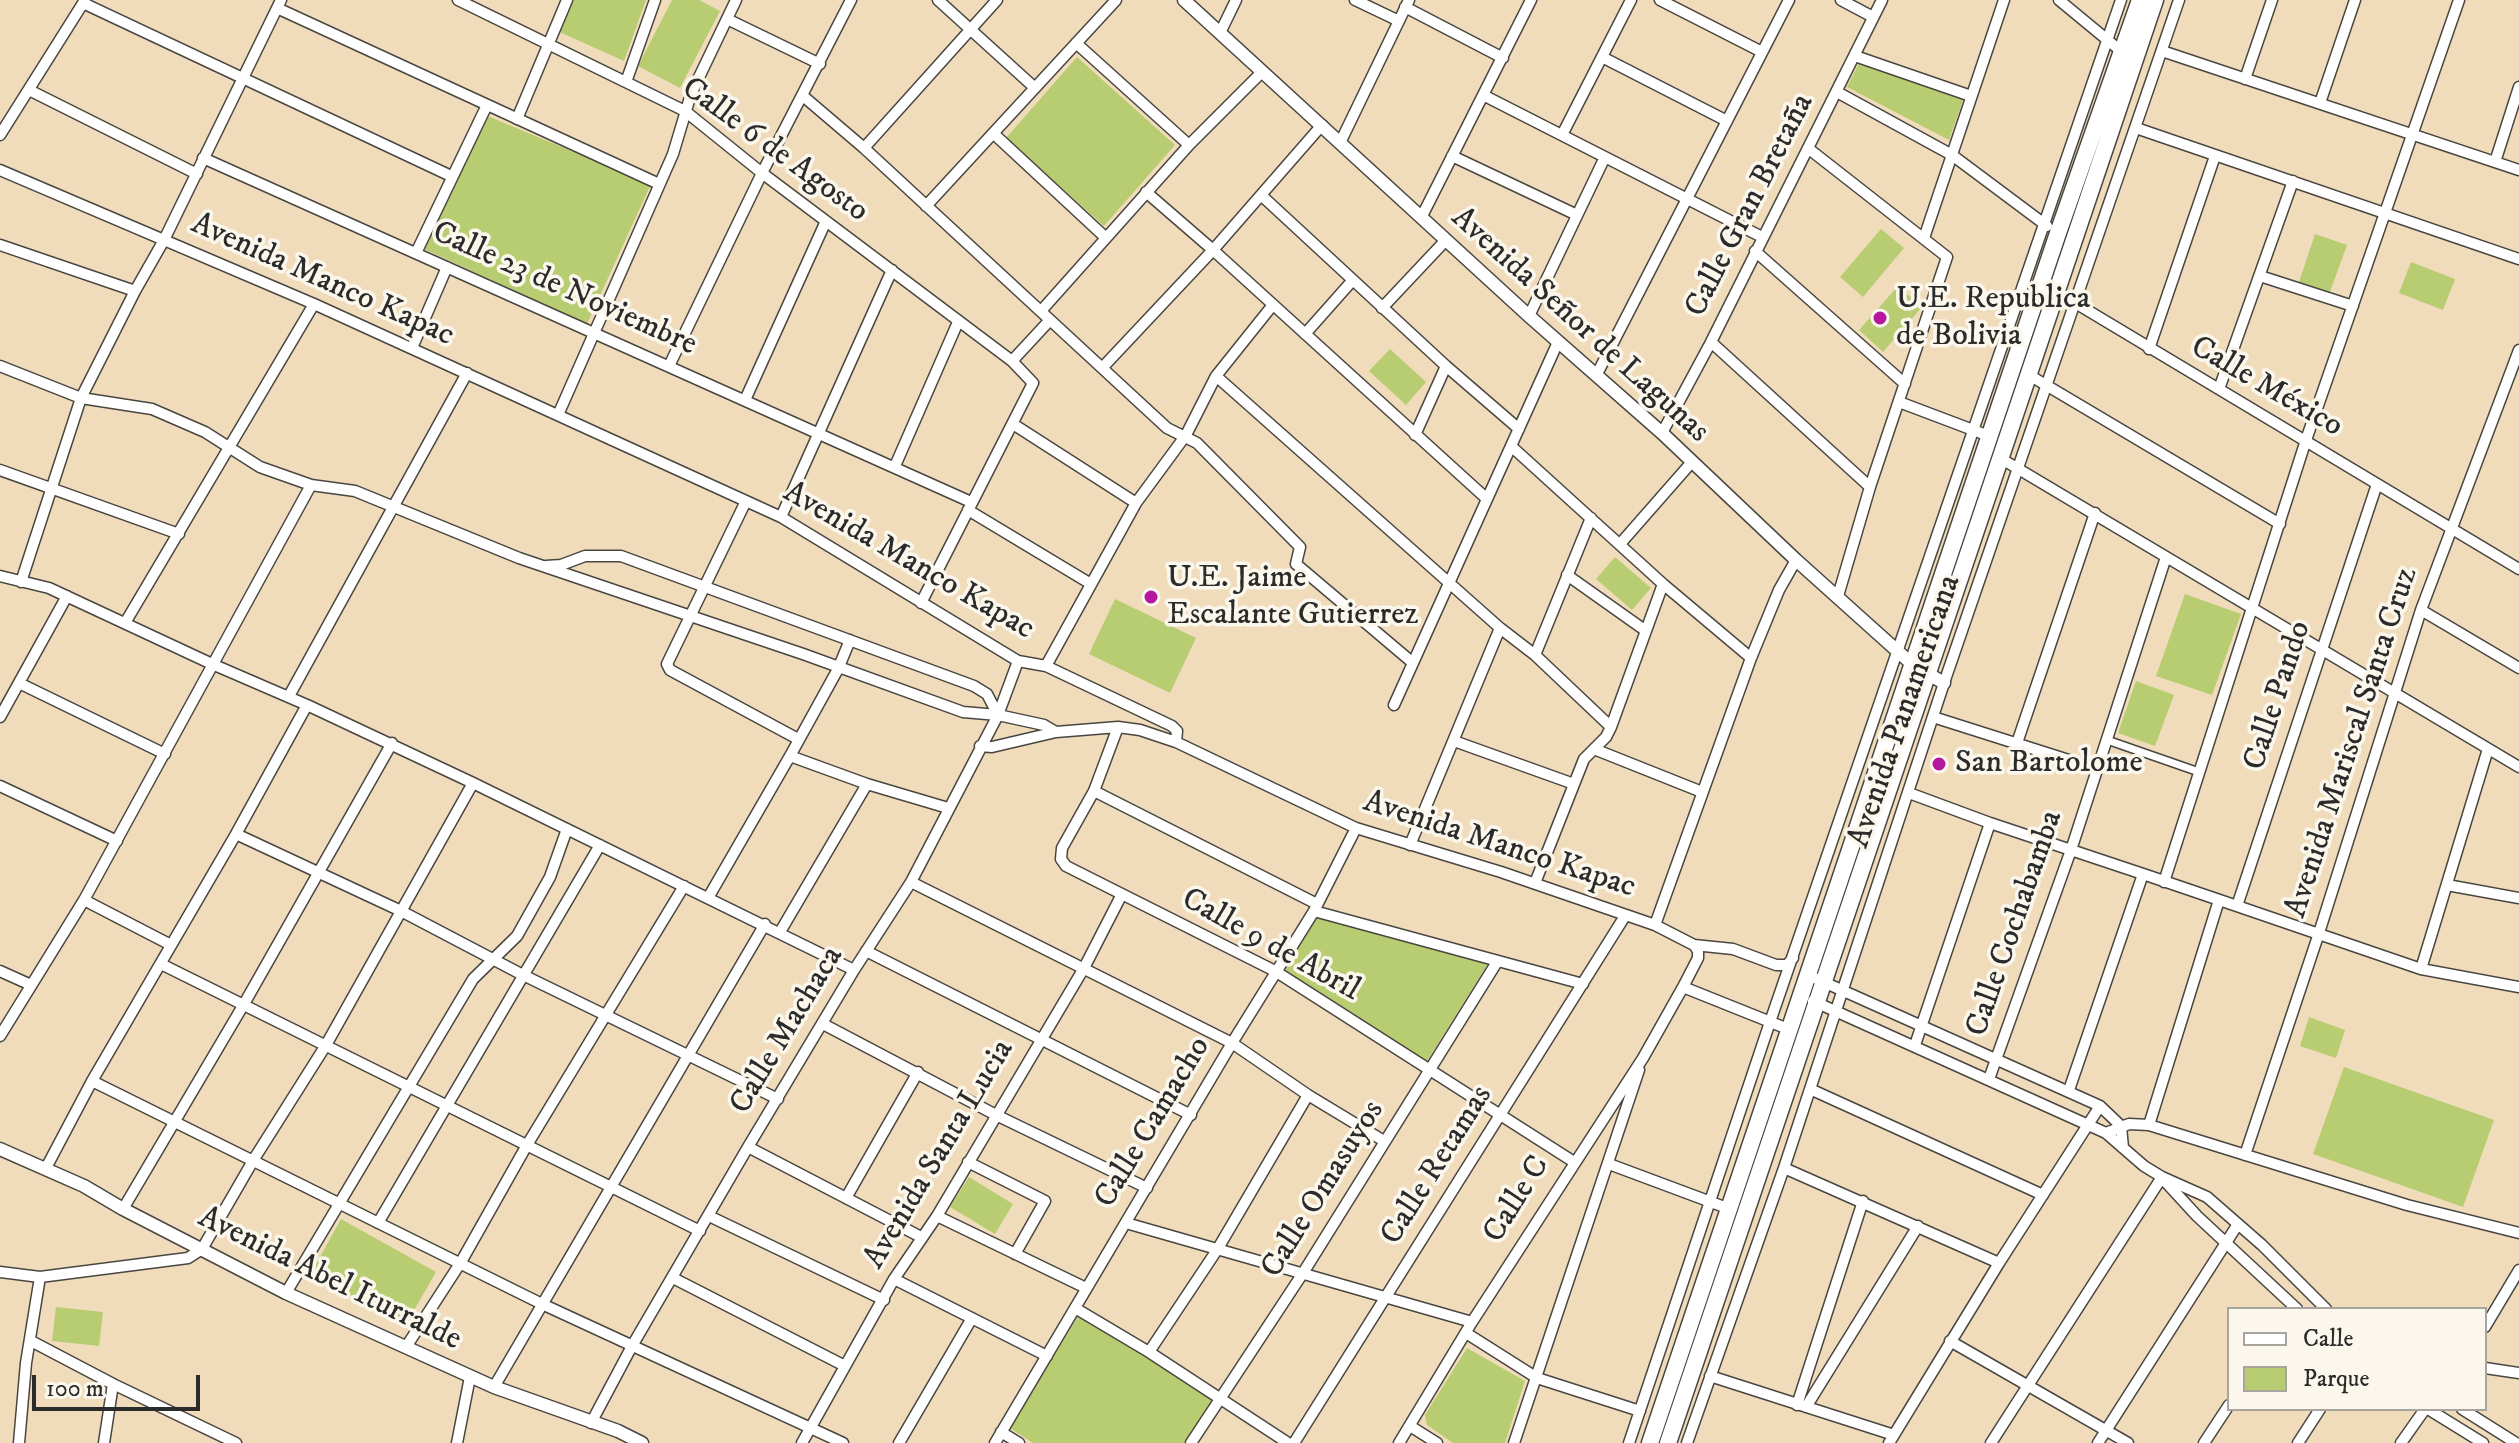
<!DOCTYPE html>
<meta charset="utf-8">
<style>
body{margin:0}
#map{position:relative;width:2519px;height:1443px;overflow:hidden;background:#f0dcbb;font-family:"IM FELL DW Pica",serif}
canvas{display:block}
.legend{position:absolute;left:2227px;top:1307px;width:260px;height:104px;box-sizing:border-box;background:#fbf7ec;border:2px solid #a8a59f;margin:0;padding:10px 14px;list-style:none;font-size:24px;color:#2b2b2b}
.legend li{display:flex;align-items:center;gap:16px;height:40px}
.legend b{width:40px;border:2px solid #a8a59f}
.scale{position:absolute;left:32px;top:1375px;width:168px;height:36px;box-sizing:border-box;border:4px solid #2b2b2b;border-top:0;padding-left:10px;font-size:24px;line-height:28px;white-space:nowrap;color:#2b2b2b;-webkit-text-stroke:6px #fbf7ec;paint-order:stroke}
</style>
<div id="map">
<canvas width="2519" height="1443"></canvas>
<ul class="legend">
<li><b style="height:10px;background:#fff"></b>Calle</li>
<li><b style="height:22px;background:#b8cd71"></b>Parque</li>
</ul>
<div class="scale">100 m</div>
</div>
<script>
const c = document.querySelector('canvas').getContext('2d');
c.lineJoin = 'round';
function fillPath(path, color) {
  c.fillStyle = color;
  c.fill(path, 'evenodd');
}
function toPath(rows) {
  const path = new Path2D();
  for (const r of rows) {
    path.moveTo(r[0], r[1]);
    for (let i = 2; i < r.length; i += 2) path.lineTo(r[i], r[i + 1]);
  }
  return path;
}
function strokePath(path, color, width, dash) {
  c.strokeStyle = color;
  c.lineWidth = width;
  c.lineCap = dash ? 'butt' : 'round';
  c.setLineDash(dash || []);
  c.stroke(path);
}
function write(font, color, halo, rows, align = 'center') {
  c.font = font + ' "IM FELL DW Pica",serif';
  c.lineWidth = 7;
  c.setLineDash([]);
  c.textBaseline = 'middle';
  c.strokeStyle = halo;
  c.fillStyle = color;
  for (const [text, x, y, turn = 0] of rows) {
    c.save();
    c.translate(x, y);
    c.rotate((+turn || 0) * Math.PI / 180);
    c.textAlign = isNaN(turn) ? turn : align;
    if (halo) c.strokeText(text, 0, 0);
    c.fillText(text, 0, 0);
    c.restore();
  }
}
const green = toPath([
 [569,0,646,0,624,61,555,30],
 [672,0,699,0,720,11,680,88,638,66],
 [1077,57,1175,145,1104,226,1006,138],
 [1860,61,1964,97,1949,140,1847,87],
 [485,115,651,184,587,324,422,248],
 [1881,229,1904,248,1863,297,1840,277],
 [2315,234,2347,245,2330,292,2299,282],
 [2411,262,2455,279,2443,310,2399,293],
 [1898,286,1922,307,1883,352,1859,330],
 [1390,349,1426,382,1406,405,1369,371],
 [1615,557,1651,588,1632,610,1596,579],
 [2185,594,2241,614,2212,695,2156,676],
 [1115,599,1196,638,1170,693,1089,654],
 [2136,681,2174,695,2155,746,2118,733],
 [1317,916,1489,962,1427,1061,1285,970],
 [2309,1017,2345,1030,2336,1058,2300,1046],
 [2344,1067,2494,1120,2463,1207,2313,1154],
 [969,1177,1013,1204,995,1234,950,1207],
 [341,1219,436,1272,405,1326,311,1273],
 [56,1307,103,1312,99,1346,52,1341],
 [1080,1313,1214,1400,1188,1443,1033,1443,1010,1428],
 [1467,1348,1525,1381,1505,1443,1453,1443,1427,1425,1425,1415]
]);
const pedestrian = toPath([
 [2107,740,2199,772]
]);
const minor = toPath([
 [458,0,685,111,762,173,1012,361,1033,383,921,603],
 [938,0,1035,88],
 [1355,0,1399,21],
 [1660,0,1762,52],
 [1841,0,1873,17],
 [2059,0,2122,52],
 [83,3,451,176],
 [1405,7,1503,58],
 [277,8,659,184],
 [727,19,820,64],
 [1220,33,1236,0],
 [1076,43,1189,145],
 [2162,51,2519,170],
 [1855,56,1971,96],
 [1602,57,1727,121],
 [2245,79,2272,0],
 [626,82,655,0],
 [29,90,197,174],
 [1837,92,1952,155,2047,226],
 [1483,95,1762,237],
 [803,96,864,148,1167,428,1197,443,1300,547,1296,564,1413,663],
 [2320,103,2355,0],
 [517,119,567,0],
 [2136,128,2519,259],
 [994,134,1105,237],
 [0,135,85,0],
 [1562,135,1631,0],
 [1340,143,1409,0],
 [864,148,997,0],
 [1809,149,1947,257,1870,487,1838,596],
 [1452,156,1577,215],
 [203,158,971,502],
 [2495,162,2519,87],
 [0,170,314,304,781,517,1018,661,1046,666,1172,726,1177,731,1176,742],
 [1146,192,1213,250,1487,499],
 [1261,195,1446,366,1519,429],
 [926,206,1116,0],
 [1421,218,1531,0],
 [1924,238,2004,0],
 [0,245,135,291],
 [1755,251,1905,384],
 [416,253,487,105],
 [2260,276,2353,306],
 [2057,292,2519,569],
 [1382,308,1446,240],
 [1041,311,1189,145,1262,72],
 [1529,316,1605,157],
 [1305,334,1352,281],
 [1711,342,1870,487],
 [412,348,447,267],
 [2149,349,2215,156],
 [1012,361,1050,320],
 [0,366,81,398,152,409,205,432,260,467,311,485,355,491,519,558,803,654,963,712,998,715,987,694,974,686,621,556,585,556,561,565,546,566],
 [669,366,762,173,851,0],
 [1103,367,1213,250,1322,125],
 [1597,374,1789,0],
 [2029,375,2280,524],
 [1216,376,1500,628,1535,655,1611,727],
 [2219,389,2293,181],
 [745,400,826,221],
 [1899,402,1989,436],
 [558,415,673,154,691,94,736,0],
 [1013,424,1136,503],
 [1662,433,1711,342,1882,0],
 [1415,435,1446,366],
 [1511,446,1663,584,1751,658],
 [2000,458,2519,767],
 [895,466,958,322],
 [0,470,179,534],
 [746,501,667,664,670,670,798,739],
 [968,510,1091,584],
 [781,517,892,270],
 [1620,544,1691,463],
 [1567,575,1646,631],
 [0,576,49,588,212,664,307,705,236,834,92,1081,46,1168],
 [21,582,81,398,135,291,164,240,281,0],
 [2421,610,2519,668],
 [125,623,314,304],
 [1535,655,1591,518],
 [1046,666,1136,503,1186,435,1216,376,1272,306],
 [19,683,165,754],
 [289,696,467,373],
 [307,705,473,783,854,970],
 [1394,705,1558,342],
 [998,715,1044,725,1056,732,1118,727,1140,730,1176,742,1356,828,1501,872,1655,925,1694,945,1698,951,1698,958,1683,987,1788,1029],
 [0,717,67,596],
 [1933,717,2097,769],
 [1118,727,1094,791,1062,848,1061,859,1066,866,1275,971,1574,1162],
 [1454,741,1574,784],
 [2017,743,2095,513],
 [980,746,992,747,1056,732],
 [1594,749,1702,792],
 [790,756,867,784,948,808],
 [0,786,117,841],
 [1094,791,1317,904],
 [1909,793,1990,823,2143,874],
 [236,834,401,911,521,974,778,1099],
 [1410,845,1500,628],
 [911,882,1232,1043,1308,1095,1384,1141],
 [2164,882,2306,440,2459,0],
 [1535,883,1584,759,1606,737,1611,727,1663,584],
 [2447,885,2519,898],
 [708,898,790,756,838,669,850,640],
 [84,900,171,945],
 [2237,906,2421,969,2519,987],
 [1314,911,1583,984],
 [1655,925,1751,658,1779,590,1796,560],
 [780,932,867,784],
 [1694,945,1733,949,1776,965,1787,965,1793,958],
 [866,951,1191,1115],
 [161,964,700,1231],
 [2421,969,2488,749],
 [0,971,31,985],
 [1808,975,2100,1106,2121,1126,2123,1148],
 [1813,1001,2106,1133,2144,1166,2162,1177,2207,1197,2262,1245,2326,1309],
 [823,1024,996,1115,1147,1188],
 [0,1036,84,900,311,485],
 [1915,1045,1990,823],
 [1989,1079,2071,850,2166,557],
 [92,1081,542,1304,843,1443],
 [1810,1089,2043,1195],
 [2069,1090,2143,874,2237,906,2377,484],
 [2149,1125,2219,900],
 [2106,1133,2129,1124,2149,1125,2407,1205,2519,1233],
 [748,1147,921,1237],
 [2245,1155,2319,933,2421,610,2519,350],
 [968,1162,1045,1201,1015,1254],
 [1609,1164,1727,1208],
 [1784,1168,1999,1263],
 [2163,1179,2197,1216,2297,1309],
 [846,1198,918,1072],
 [123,1209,244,1004,392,743],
 [709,1216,884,1300],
 [937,1216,1086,1288],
 [378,1223,600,845],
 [1126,1223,1472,1322],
 [0,1272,40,1277,188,1258,202,1249,254,1159,326,1045,473,783],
 [673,1278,845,1366],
 [894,1279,1047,1356],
 [286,1293,473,979,517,936,550,877,567,829],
 [1075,1308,1149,1352,1288,1443],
 [2485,1327,2519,1270],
 [1466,1333,1537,1378,1640,1411],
 [31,1341,113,1384,236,1443],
 [1950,1341,2128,1443],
 [406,1347,461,1262,527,1145,684,886],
 [1149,1352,1217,1250,1308,1095],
 [2485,1368,2519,1373],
 [1710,1376,1894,1435],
 [494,1387,765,924],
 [1797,1405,1863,1201],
 [1806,1407,1918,1226],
 [2428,1409,2483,1443],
 [2462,1409,2516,1443],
 [591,1423,632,1346,748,1147,854,970,911,882,998,715,1018,661],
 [1410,1426,1437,1443],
 [1001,1432,1019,1443],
 [19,1443,26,1363,40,1277],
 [104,1443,113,1384],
 [457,1443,470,1377],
 [802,1443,894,1279,937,1216,1084,968,1122,894],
 [899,1443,972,1318],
 [995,1443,1232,1043,1314,911,1356,828],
 [1191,1443,1303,1273,1497,962],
 [1294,1443,1625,916],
 [1399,1443,1472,1322,1643,1058,1683,987],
 [1514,1443,1639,1070],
 [1629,1443,1770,1022,2121,0],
 [1687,1443,1784,1168,1944,683,2179,0],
 [1889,1443,1999,1263,2100,1106],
 [1991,1443,2162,1177],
 [2098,1443,2238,1224],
 [2204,1443,2229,1405],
 [2298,1443,2320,1409],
 [2401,1443,2425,1409]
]);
const tertiary = toPath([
 [1184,0,1529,316,1662,433,1796,560,1913,665,1944,683],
 [0,1149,84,1186,123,1209,286,1293,494,1387,618,1431,642,1443]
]);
const trunk = toPath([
 [1650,1443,2058,233,2140,0],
 [1668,1443,2155,0]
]);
const markers = [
 [1880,318,8,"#b5179e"],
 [1151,597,8,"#b5179e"],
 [1939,764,8,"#b5179e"]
];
const streetNames = [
 ["Calle 6 de Agosto",774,151,36],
 ["Calle Gran Bretaña",1751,206,-63],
 ["Avenida Manco Kapac",322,281,24],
 ["Calle 23 de Noviembre",564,290,24],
 ["Avenida Señor de Lagunas",1579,326,42],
 ["Calle México",2266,388,30],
 ["Avenida Manco Kapac",908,562,30],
 ["Calle Pando",2279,696,-72],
 ["Avenida Panamericana",1906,712,-71],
 ["Avenida Mariscal Santa Cruz",2353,743,-72],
 ["Avenida Manco Kapac",1499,846,18],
 ["Calle Cochabamba",2016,924,-71],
 ["Calle 9 de Abril",1270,946,29],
 ["Calle Machaca",788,1031,-59],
 ["Calle Camacho",1154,1123,-59],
 ["Avenida Santa Lucia",940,1155,-59],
 ["Calle Retamas",1438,1166,-58],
 ["Calle Omasuyos",1324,1190,-58],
 ["Calle C",1518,1200,-58],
 ["Avenida Abel Iturralde",329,1280,26]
];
const poiNames = [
 ["U.E. Republica",1896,300],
 ["de Bolivia",1896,337],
 ["U.E. Jaime",1167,579],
 ["Escalante Gutierrez",1167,616],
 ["San Bartolome",1955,764]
];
fillPath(green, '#b8cd71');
strokePath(pedestrian, '#494641', 10);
strokePath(minor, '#494641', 13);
strokePath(tertiary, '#494641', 15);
strokePath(trunk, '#494641', 19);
strokePath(pedestrian, '#fff', 7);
strokePath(minor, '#fff', 10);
strokePath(tertiary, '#fff', 12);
strokePath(trunk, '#fff', 16);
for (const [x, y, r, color] of markers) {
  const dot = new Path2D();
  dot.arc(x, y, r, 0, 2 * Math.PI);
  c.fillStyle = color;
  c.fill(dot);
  strokePath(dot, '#fbf7ec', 3);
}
write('32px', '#2b2b2b', '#fbf7ec', streetNames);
write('32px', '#2b2b2b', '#fbf7ec', poiNames, 'left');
</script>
